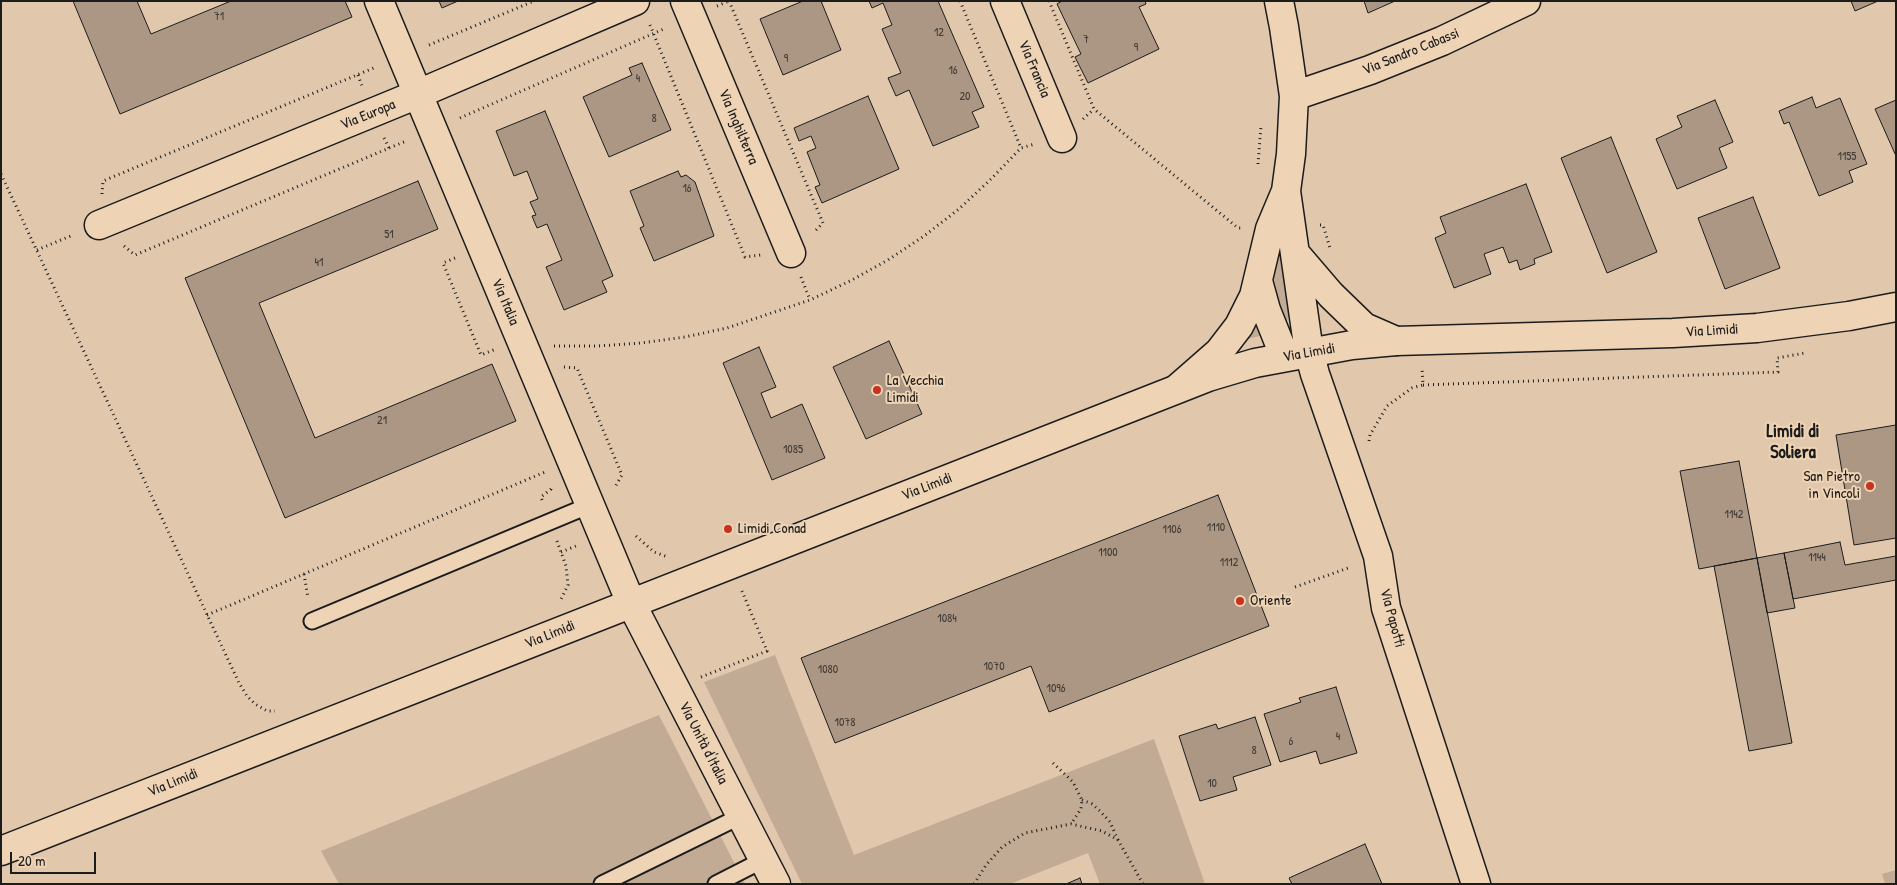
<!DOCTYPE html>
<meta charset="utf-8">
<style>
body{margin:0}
#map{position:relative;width:1897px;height:885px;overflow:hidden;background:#e1c8ac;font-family:"Patrick Hand",sans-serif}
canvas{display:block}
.frame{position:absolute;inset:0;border:2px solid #1c1c1c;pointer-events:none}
.scale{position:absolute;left:10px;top:852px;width:86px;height:22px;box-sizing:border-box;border:2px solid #1c1c1c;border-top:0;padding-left:6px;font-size:15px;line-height:18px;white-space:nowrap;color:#1c1c1c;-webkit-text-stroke:4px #eed3b5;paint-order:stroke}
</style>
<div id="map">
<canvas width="1897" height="885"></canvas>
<div class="frame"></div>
<div class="scale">20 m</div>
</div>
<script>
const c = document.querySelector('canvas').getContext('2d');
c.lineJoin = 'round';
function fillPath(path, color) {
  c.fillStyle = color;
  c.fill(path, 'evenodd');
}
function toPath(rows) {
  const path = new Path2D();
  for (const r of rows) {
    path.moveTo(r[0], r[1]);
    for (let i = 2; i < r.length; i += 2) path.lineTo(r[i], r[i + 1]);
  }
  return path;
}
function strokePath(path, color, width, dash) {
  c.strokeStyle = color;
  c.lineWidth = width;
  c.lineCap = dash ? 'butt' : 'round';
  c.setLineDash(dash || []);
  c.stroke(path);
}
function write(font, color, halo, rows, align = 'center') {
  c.font = font + ' "Patrick Hand",sans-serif';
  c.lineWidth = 4;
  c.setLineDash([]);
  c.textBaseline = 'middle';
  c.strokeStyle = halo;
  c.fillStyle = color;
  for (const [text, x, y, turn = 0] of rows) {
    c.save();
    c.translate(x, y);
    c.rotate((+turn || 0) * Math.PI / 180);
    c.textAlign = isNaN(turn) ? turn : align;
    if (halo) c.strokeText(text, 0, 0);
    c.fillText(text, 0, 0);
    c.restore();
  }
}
const green = toPath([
 [1276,239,1292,304,1285,329,1274,297,1271,269],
 [1256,304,1268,334,1235,342],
 [775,655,854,855,1154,739,1205,884,1100,884,1088,853,1010,884,802,884,704,682],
 [659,715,745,884,339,884,321,851],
 [1896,870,1896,884,1885,884,1882,874]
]);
const building = toPath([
 [73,1,137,1,151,34,231,1,345,1,352,17,120,114,73,1],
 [439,1,458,1,442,8,439,1],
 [803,1,821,1,841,50,783,75,760,19,803,1],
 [869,1,938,1,984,107,972,112,979,127,933,146,909,90,896,96,888,78,901,73,882,29,892,25,883,3,872,8,869,1],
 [1062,1,1145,1,1146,4,1139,7,1159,49,1088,83,1075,57,1081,54,1057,4,1062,1],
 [1364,1,1395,1,1368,13,1364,1],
 [1851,1,1878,1,1855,11,1851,1],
 [642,63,671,130,609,157,583,97,632,75,629,68,642,63],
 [868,96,899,169,822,203,815,187,820,185,807,152,816,148,811,136,799,141,794,128,868,96],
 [1812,97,1816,108,1840,98,1867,164,1849,171,1853,182,1819,196,1789,122,1784,124,1779,111,1812,97],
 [1715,100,1733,142,1719,148,1727,168,1677,189,1656,139,1682,127,1677,116,1715,100],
 [1896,100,1896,156,1875,109,1896,100],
 [545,111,613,276,602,281,607,292,564,310,546,267,562,260,547,224,537,228,532,216,536,215,530,202,538,199,527,171,514,176,496,131,545,111],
 [1611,137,1657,252,1607,273,1561,158,1611,137],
 [678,171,681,177,686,175,695,182,714,236,654,261,640,228,644,226,630,191,678,171],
 [418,181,438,229,259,303,315,438,492,364,516,421,285,518,185,278,418,181],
 [1526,184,1552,252,1534,259,1535,264,1520,270,1517,260,1509,263,1503,247,1484,254,1491,274,1454,288,1435,238,1446,233,1440,217,1526,184],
 [1753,197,1780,268,1725,289,1698,218,1753,197],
 [889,341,922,414,866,439,833,367,889,341],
 [759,347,776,387,761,393,771,418,802,404,825,458,772,480,723,363,759,347],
 [1896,425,1896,538,1854,545,1836,435,1896,425],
 [1739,461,1757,558,1699,569,1680,471,1739,461],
 [1218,495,1269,626,1049,712,1031,666,835,743,801,658,1218,495],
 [1840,542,1845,565,1896,556,1896,580,1793,599,1784,553,1840,542],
 [1784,553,1795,608,1767,613,1757,558,1784,553],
 [1757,558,1792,743,1749,751,1714,566,1757,558],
 [1336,687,1357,753,1320,764,1316,751,1280,762,1264,714,1301,702,1299,698,1336,687],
 [1255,717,1271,765,1233,777,1237,790,1200,801,1179,736,1216,724,1218,729,1255,717],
 [1365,844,1382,884,1292,884,1289,878,1365,844],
 [1080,878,1082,884,1066,884,1080,878]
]);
const path = toPath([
 [729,1,823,223,814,232],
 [960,1,1021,148],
 [1049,1,1094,109,1238,228,1242,228],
 [717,6,729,1],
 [650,25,745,257,761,255],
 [429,45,534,1],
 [358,75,362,86],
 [460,118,666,28],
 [1083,119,1094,109],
 [384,138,389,148],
 [1258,164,1261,126],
 [1,174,239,683,247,696,255,704,267,711,275,711],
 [102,194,103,181,376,67],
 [1320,225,1323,225,1330,248],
 [124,246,135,255,406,141],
 [37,250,73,235],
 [455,258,443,263,481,355,496,349],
 [801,277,810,300],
 [554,346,598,346,641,343,685,337,727,328,810,300,850,281,888,260,924,236,959,209,991,179,1021,148,1035,144],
 [564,367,577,368,622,475,615,487],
 [1423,385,1778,372,1777,358,1805,353],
 [1369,441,1370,435,1387,406,1412,388,1423,385,1422,368],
 [542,500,541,497,551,489,551,486],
 [636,536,654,552,668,557],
 [557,541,566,566,568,585,561,599],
 [561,552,576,546],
 [304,574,308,598],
 [1295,587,1351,567],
 [207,615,545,472],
 [701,677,767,651,742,591],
 [1053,763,1073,782,1082,800,1081,809,1071,824],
 [1082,800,1092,804,1100,811,1110,822,1118,840],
 [974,884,986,865,1002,847,1025,833,1071,824,1102,831,1118,840,1143,884]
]);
const service = toPath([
 [312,621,590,505],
 [602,884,741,816],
 [716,884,763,860]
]);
const minor = toPath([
 [379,1,631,603,776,884],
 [685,1,791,253],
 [1005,1,1062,138],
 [1294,96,1370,70,1442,41,1526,1],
 [1286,191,1309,352,1315,374,1378,556,1386,608,1476,884],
 [99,225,418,94,635,1],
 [1295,253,1331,295,1364,327,1396,341],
 [1258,281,1266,310,1280,345,1288,356],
 [1179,387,1219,352,1239,326,1254,296,1270,229,1286,191,1291,154,1294,96,1284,27,1279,1]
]);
const secondary = toPath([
 [1,851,1175,390,1208,377,1255,363,1352,345,1396,341,1673,333,1757,328,1849,316,1896,307]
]);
const markers = [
 [877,390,5,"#c8321e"],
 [1870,486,5,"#c8321e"],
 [728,529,5,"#c8321e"],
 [1240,601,5,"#c8321e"]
];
const numberNames = [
 ["71",219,17],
 ["12",939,33],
 ["7",1086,40],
 ["9",1136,48],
 ["9",786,59],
 ["16",953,71],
 ["4",638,79],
 ["20",965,97],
 ["8",654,119],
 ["1155",1847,157],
 ["16",687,189],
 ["51",389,235],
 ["41",319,263],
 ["21",382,421],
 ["1085",793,450],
 ["1142",1734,515],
 ["1110",1216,528],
 ["1106",1172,530],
 ["1100",1108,553],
 ["1144",1817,558],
 ["1112",1229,563],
 ["1084",947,619],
 ["1070",994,667],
 ["1080",828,670],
 ["1096",1056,689],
 ["1078",845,723],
 ["4",1338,737],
 ["6",1291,742],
 ["8",1254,751],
 ["10",1212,784]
];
const streetNames = [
 ["Via Sandro Cabassi",1411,52,-22],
 ["Via Francia",1034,69,67],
 ["Via Europa",368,115,-22],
 ["Via Inghilterra",738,127,67],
 ["Via Italia",505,302,67],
 ["Via Limidi",1712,331,-3],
 ["Via Limidi",1309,353,-10],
 ["Via Limidi",927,487,-21],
 ["Via Papotti",1392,618,75],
 ["Via Limidi",550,635,-22],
 ["Via Unità d'Italia",703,743,63],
 ["Via Limidi",173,783,-22]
];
const poiNames = [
 ["La Vecchia",887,381],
 ["Limidi",887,398],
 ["San Pietro",1860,477,"right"],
 ["in Vincoli",1860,494,"right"],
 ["Limidi Conad",738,529],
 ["Oriente",1250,601]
];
const quarterNames = [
 ["Limidi di",1793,432],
 ["Soliera",1793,453]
];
fillPath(green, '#c1ab94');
fillPath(building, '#ab9783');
strokePath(building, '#1c1c1c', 1);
strokePath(service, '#1c1c1c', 19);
strokePath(minor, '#1c1c1c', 31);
strokePath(secondary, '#1c1c1c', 31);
strokePath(path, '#1c1c1c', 3, [1, 4]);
strokePath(service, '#eed3b5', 15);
strokePath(minor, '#eed3b5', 28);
strokePath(secondary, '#eed3b5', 28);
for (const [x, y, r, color] of markers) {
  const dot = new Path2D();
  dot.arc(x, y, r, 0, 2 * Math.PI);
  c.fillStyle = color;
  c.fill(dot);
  strokePath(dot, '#eed3b5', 2);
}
write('12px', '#403b36', null, numberNames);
write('15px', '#1c1c1c', '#eed3b5', streetNames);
write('15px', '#1c1c1c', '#eed3b5', poiNames, 'left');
write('bold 18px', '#1c1c1c', '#eed3b5', quarterNames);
</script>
